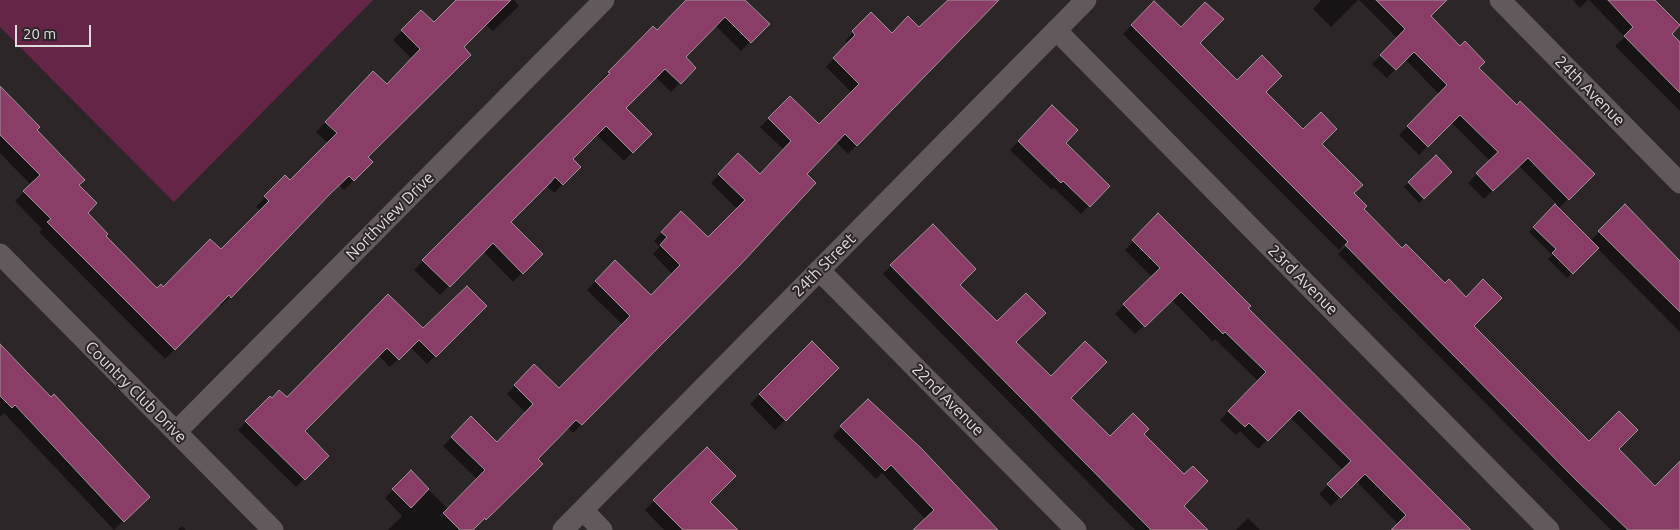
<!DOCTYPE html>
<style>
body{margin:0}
#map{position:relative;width:1680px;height:530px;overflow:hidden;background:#2d2629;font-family:Ubuntu,sans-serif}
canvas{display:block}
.scale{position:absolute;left:15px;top:25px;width:76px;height:22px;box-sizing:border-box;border:2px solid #e0dbdd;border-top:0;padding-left:6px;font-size:15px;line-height:18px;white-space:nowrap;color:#e0dbdd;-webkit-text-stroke:4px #2d2629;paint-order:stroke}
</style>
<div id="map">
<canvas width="1680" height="530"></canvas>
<div class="scale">20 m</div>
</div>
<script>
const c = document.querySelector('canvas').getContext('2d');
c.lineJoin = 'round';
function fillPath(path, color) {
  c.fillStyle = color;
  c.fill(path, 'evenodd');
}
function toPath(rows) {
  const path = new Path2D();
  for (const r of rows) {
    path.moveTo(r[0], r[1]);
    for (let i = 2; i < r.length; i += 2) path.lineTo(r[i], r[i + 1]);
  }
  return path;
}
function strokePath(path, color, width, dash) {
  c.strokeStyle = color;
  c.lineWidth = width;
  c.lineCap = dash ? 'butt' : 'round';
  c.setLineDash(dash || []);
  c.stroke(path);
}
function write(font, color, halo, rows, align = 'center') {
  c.font = font + ' Ubuntu,sans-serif';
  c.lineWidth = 4;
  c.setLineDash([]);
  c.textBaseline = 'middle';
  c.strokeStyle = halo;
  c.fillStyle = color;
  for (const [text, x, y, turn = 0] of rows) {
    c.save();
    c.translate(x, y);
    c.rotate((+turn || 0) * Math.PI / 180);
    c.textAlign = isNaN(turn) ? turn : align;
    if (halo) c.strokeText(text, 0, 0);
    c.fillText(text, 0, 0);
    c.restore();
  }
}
const green = toPath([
 [0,0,373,0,174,202,0,27]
]);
const shadow = toPath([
 [458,0,514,0,519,6,493,31,485,24,367,157,372,162,344,190,339,185,322,200,230,297,221,306,219,304,165,359,39,232,42,229,15,201,31,185,0,153,0,88,78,186,86,213,104,236,157,289,163,288,221,251,261,211,256,207,275,186,290,181,328,143,316,132,364,82,387,86,412,59,393,40,421,12,434,24],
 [687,0,744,0,768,24,741,51,715,25,684,57,694,68,671,92,656,77,625,108,650,134,624,161,596,134,572,159,563,184,554,193,546,185,509,222,541,254,513,282,483,251,440,295,414,270,602,83,600,81,653,28,656,32],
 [948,0,998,0,848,154,836,142,805,174,779,220,780,222,573,433,567,427,536,459,541,464,473,530,388,530,402,516,385,498,411,472,448,509,477,479,443,446,471,418,497,443,526,413,507,394,534,366,559,390,623,325,587,290,615,262,651,297,673,275,653,254,660,247,654,241,673,221,708,239,737,209,711,183,738,155,760,175,784,150,760,127,790,97,819,126,852,93,826,67,848,44,845,41,871,14,892,34,919,28],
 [1321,0,1358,0,1331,27,1313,9],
 [1359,0,1427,0,1429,16,1477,68,1593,174,1558,209,1590,241,1625,206,1680,262,1680,332,1597,248,1567,278,1548,259,1552,255,1529,232,1557,204,1518,165,1484,199,1468,183,1490,161,1451,122,1419,155,1399,135,1439,94,1405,59,1387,78,1372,64,1398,39],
 [1573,0,1588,0,1580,8],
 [1589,0,1653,0,1670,34,1680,44,1680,111,1615,46,1625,37],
 [1154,3,1237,82,1264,92,1303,131,1320,144,1362,209,1473,326,1589,442,1617,449,1655,487,1680,463,1680,530,1611,530,1338,254,1353,239,1351,237,1339,250,1123,34],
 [1052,107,1064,143,1108,186,1081,214,1054,188,1052,190,1010,150],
 [1436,157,1450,172,1419,203,1404,187],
 [1158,215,1247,308,1469,530,1393,530,1399,525,1356,481,1331,506,1319,494,1343,470,1290,417,1258,449,1240,431,1236,435,1220,420,1258,381,1215,339,1213,342,1171,299,1135,334,1115,314,1152,277,1125,250],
 [933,225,959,285,1110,438,1142,434,1182,506,1206,530,1135,530,883,274],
 [388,296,423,330,486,306,427,364,410,347,390,367,378,355,303,431,327,456,296,487,238,430,270,398,287,399],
 [812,343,837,368,775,430,750,404],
 [0,349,148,497,114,530,4,413,1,416,0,415],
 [868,400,920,449,998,530,915,530,926,520,882,473,876,479,833,436],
 [707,449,708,502,737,530,664,530,645,510],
 [1248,518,1260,530,1236,530],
 [182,526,186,530,178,530]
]);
const building = toPath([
 [456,0,511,0,464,47,471,55,368,157,373,162,354,181,349,176,330,194,231,298,229,295,175,350,47,222,51,219,23,191,40,175,0,135,0,86,40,127,37,130,85,180,79,185,97,203,88,213,108,234,106,236,157,288,161,284,163,287,210,239,221,249,269,201,264,196,285,175,290,180,337,133,325,122,373,71,387,84,420,49,401,30,421,10,434,22,456,0],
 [686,0,745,0,770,24,751,43,725,17,686,57,696,68,681,84,665,69,626,108,652,134,633,153,606,126,573,159,581,167,563,185,555,177,550,183,511,222,543,254,523,274,493,243,450,287,422,260,610,73,608,72,653,26,657,30,686,0],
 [948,0,999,0,857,146,845,134,807,174,816,183,742,263,582,425,576,420,538,459,543,464,486,520,485,518,473,530,460,530,443,513,485,470,451,437,471,416,497,442,533,404,514,385,534,364,559,388,630,316,595,281,615,260,651,295,680,265,660,245,667,237,661,232,681,211,708,237,745,200,718,174,738,153,760,174,791,141,768,118,790,96,819,124,859,84,833,58,855,35,852,31,871,12,892,33,908,16,919,27,948,0],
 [1376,0,1447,0,1431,16,1460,46,1465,41,1485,62,1479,68,1517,105,1520,101,1595,174,1569,200,1528,158,1493,191,1476,173,1498,152,1460,115,1428,147,1407,126,1447,85,1414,52,1396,70,1380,55,1405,29,1376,0],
 [1608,0,1655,0,1680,25,1672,34,1680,42,1680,93,1624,36,1633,27,1608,0],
 [1154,1,1181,27,1205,2,1224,19,1200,43,1237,80,1262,55,1282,76,1266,92,1303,129,1321,112,1337,129,1322,144,1363,185,1354,193,1367,206,1364,209,1402,248,1406,244,1445,283,1449,279,1466,297,1483,279,1502,298,1474,326,1589,441,1619,411,1638,430,1619,449,1655,486,1680,461,1680,530,1628,530,1576,480,1345,245,1348,242,1131,25,1154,1],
 [1052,105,1078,130,1066,143,1110,186,1090,207,1063,181,1061,183,1018,141,1052,105],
 [1436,155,1452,172,1424,199,1408,182,1436,155],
 [1555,204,1599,248,1573,274,1552,253,1556,249,1533,227,1555,204],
 [1625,204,1680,261,1680,312,1598,231,1625,204],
 [1158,213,1251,306,1248,308,1471,530,1391,530,1406,515,1365,474,1341,498,1327,484,1351,461,1299,410,1268,441,1249,423,1245,427,1228,411,1266,372,1225,332,1223,334,1181,292,1145,327,1123,304,1160,268,1132,240,1158,213],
 [933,224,976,269,960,285,997,321,1026,293,1046,313,1016,342,1051,376,1085,341,1107,362,1071,398,1110,436,1133,413,1149,429,1144,434,1184,474,1193,466,1208,481,1184,506,1208,530,1151,530,890,265,933,224],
 [467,286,487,306,436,357,419,340,399,360,387,348,305,431,329,456,305,480,245,421,270,396,272,398,279,390,287,397,388,294,423,328,467,286],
 [812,341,839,368,786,421,759,394,812,341],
 [0,344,51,397,54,394,150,497,124,522,15,405,12,408,0,396,0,344],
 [868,399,921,448,998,530,913,530,934,510,891,465,885,471,840,426,868,399],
 [707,447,736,476,710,502,738,530,683,530,653,500,707,447],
 [411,470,429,489,411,508,392,489,411,470]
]);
const minor = toPath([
 [1500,0,1680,183],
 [1056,30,1549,530],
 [0,254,273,530],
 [819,270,1076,530],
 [176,432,604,0],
 [583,510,602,530],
 [563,530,1086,0]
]);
const streetNames = [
 ["24th Avenue",1590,91,45],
 ["Northview Drive",390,216,-45],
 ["24th Street",824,265,-45],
 ["23rd Avenue",1303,280,45],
 ["Country Club Drive",136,392,45],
 ["22nd Avenue",948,400,45]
];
fillPath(green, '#642547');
fillPath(shadow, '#0007');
fillPath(building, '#8a3e67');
strokePath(building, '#9d9397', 1);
strokePath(minor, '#61595c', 21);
write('16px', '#e0dbdd', '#2d2629', streetNames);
</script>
